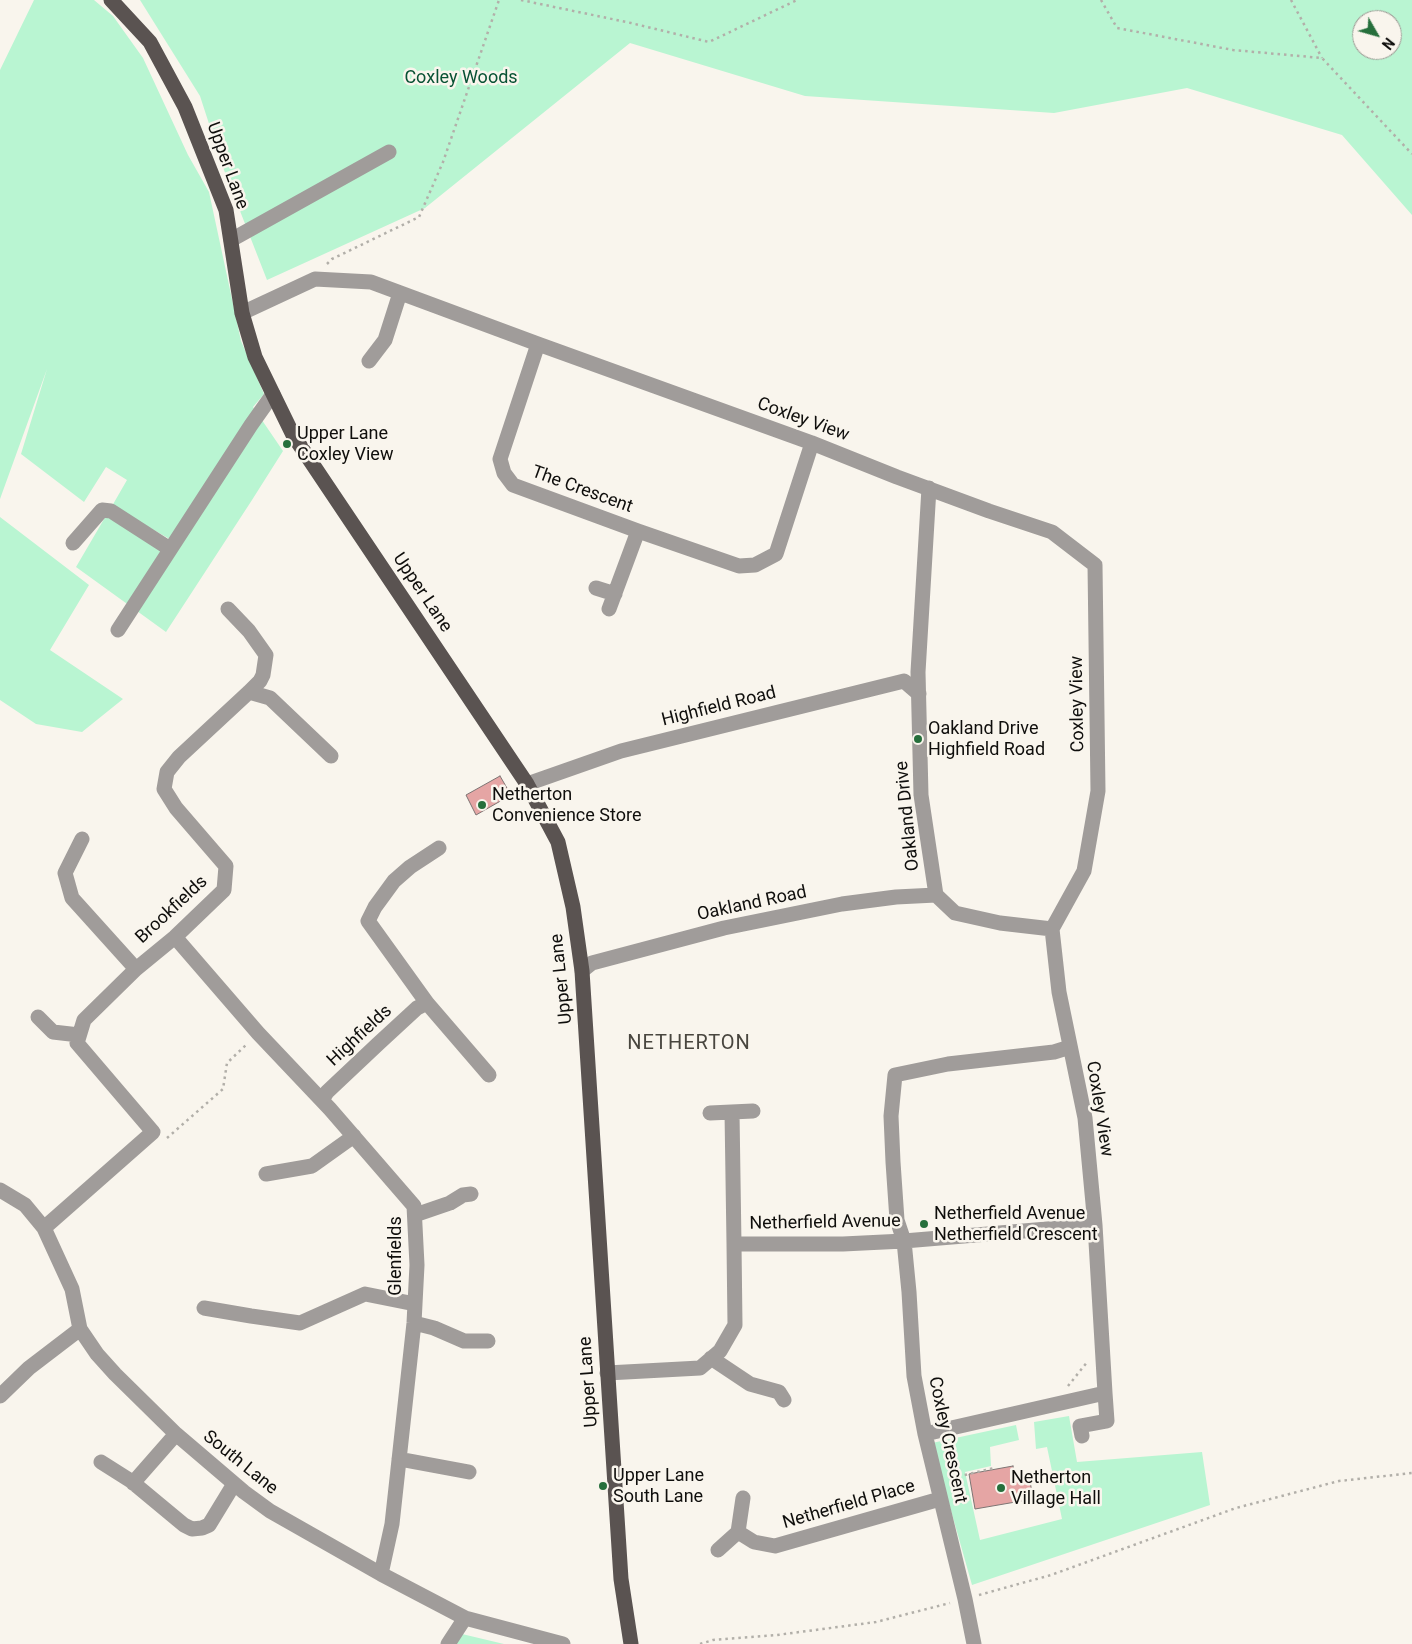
<!DOCTYPE html>
<style>
body{margin:0}
#map{position:relative;width:1412px;height:1644px;overflow:hidden;background:#f9f5ed;font-family:Roboto,sans-serif}
canvas{display:block}
.north{position:absolute;left:1352px;top:10px;width:50px;height:50px;box-sizing:border-box;background:#f9f5ed;border:1px solid #9b9993;border-radius:50%;rotate:128deg;font-size:14px;font-weight:700;line-height:20px;text-align:center;color:#0f0e0c}
.north::after{content:'';display:block;margin:auto;width:18px;height:22px;background:#266f3c;clip-path:polygon(50% 0,100% 100%,50% 72%,0 100%)}
</style>
<div id="map">
<canvas width="1412" height="1644"></canvas>
<div class="north">N</div>
</div>
<script>
const c = document.querySelector('canvas').getContext('2d');
c.lineJoin = 'round';
function fillPath(path, color) {
  c.fillStyle = color;
  c.fill(path, 'evenodd');
}
function toPath(rows) {
  const path = new Path2D();
  for (const r of rows) {
    path.moveTo(r[0], r[1]);
    for (let i = 2; i < r.length; i += 2) path.lineTo(r[i], r[i + 1]);
  }
  return path;
}
function strokePath(path, color, width, dash) {
  c.strokeStyle = color;
  c.lineWidth = width;
  c.lineCap = dash ? 'butt' : 'round';
  c.setLineDash(dash || []);
  c.stroke(path);
}
function write(font, color, halo, rows, align = 'center') {
  c.font = font + ' Roboto,sans-serif';
  c.lineWidth = 5;
  c.setLineDash([]);
  c.textBaseline = 'middle';
  c.strokeStyle = halo;
  c.fillStyle = color;
  for (const [text, x, y, turn = 0] of rows) {
    c.save();
    c.translate(x, y);
    c.rotate((+turn || 0) * Math.PI / 180);
    c.textAlign = isNaN(turn) ? turn : align;
    if (halo) c.strokeText(text, 0, 0);
    c.fillText(text, 0, 0);
    c.restore();
  }
}
const green = toPath([
 [34,0,94,0,113,16,143,58,188,155,209,192,241,341,264,394,253,407,283,451,252,500,166,632,137,611,180,545,112,506,127,480,106,467,84,502,21,454,47,369,0,499,0,70],
 [140,0,1412,0,1412,215,1342,135,1187,88,1054,113,805,96,630,43,425,208,267,280,224,170,200,96],
 [1362,20,1392,20,1392,50,1362,50],
 [107,514,163,553,130,606,76,567],
 [0,517,89,585,50,650,123,699,82,732,36,724,0,700],
 [1069,1416,1077,1462,1202,1452,1210,1505,972,1585,932,1443,1016,1425,1019,1440,990,1447,991,1466,965,1472,980,1540,1062,1519,1047,1447,1036,1449,1034,1422],
 [462,1634,504,1644,456,1644]
]);
const building = toPath([
 [500,776,511,795,476,815,466,795,500,776],
 [1013,1466,1015,1478,1029,1475,1033,1499,975,1509,969,1474,1013,1466]
]);
const path = toPath([
 [521,0,631,23,709,42,797,0],
 [1101,0,1117,28,1233,50,1322,58,1412,154],
 [1291,0,1322,58],
 [327,264,332,259,419,217,443,162,499,0],
 [167,1138,223,1089,227,1063,248,1043],
 [1068,1386,1088,1361],
 [952,1478,994,1468],
 [979,1595,1051,1575,1236,1508,1339,1481,1412,1473],
 [700,1644,713,1640,777,1635,876,1622,950,1603]
]);
const minor = toPath([
 [231,240,389,152],
 [242,313,315,279,371,282,538,344,812,443,897,477,989,511,1052,532,1095,565,1098,791,1084,871,1052,929,1059,992,1085,1118,1095,1225,1105,1393,925,1434],
 [538,344,500,459,504,473,513,485,638,531,739,566,755,565,776,554,812,443],
 [369,361,385,340,400,293],
 [929,488,918,672,921,795,936,895,955,913,1000,923,1052,929],
 [73,543,102,510,111,511,170,549],
 [596,588,615,594],
 [609,609,638,531],
 [118,630,251,425,273,394],
 [249,692,270,698,331,756],
 [527,784,621,751,904,681,919,694],
 [82,839,65,873,72,898,136,969],
 [175,937,258,1033,330,1109,414,1206,417,1265,414,1323,392,1524,381,1574],
 [582,971,592,963,724,928,842,904,896,897,936,895],
 [427,1003,368,921,375,907,394,881,410,867,439,848],
 [38,1017,53,1032,79,1035],
 [322,1100,327,1092,379,1043,417,1008,427,1003,489,1075],
 [732,1112,734,1244],
 [710,1113,753,1111],
 [266,1174,312,1166,354,1136],
 [0,1190,25,1205,44,1228,72,1289,80,1329,97,1354,115,1374,176,1434,244,1492,270,1511,381,1574,465,1618,563,1644],
 [415,1215,450,1203,463,1195,471,1194],
 [44,1228,153,1132,77,1043,84,1020,136,969,175,937,224,890,226,866,176,808,164,789,167,772,179,757,249,692,260,681,263,675,266,655,249,631,228,609],
 [204,1308,251,1316,300,1323,365,1294,415,1304],
 [414,1323,434,1328,464,1341,488,1341],
 [711,1358,750,1384,779,1392,784,1400],
 [607,1373,700,1368,720,1351,735,1325,734,1244,843,1244,904,1241,1095,1225],
 [0,1396,29,1368,80,1329],
 [1082,1436,1080,1426,1107,1421,1105,1393],
 [399,1459,469,1472],
 [101,1462,131,1481,184,1525,192,1529,202,1528,209,1525,234,1484],
 [133,1483,176,1434],
 [738,1532,743,1498],
 [718,1550,738,1532,754,1542,775,1546,940,1499],
 [448,1644,465,1618],
 [974,1644,965,1599,925,1434,914,1376,909,1292,904,1241,897,1220,893,1162,891,1116,895,1075,948,1064,1054,1052,1070,1047]
]);
const major = toPath([
 [111,0,150,42,185,107,226,210,242,313,255,357,293,435,527,784,558,842,573,907,582,971,621,1579,631,1644]
]);
const markers = [
 [287,444,5,"#266f3c"],
 [918,739,5,"#266f3c"],
 [482,805,5,"#266f3c"],
 [924,1224,5,"#266f3c"],
 [603,1486,5,"#266f3c"],
 [1001,1488,5,"#266f3c"]
];
const parkNames = [
 ["Coxley Woods",461,78]
];
const streetNames = [
 ["Upper Lane",227,166,70],
 ["Coxley View",803,420,20],
 ["The Crescent",582,490,20],
 ["Upper Lane",422,593,56],
 ["Coxley View",1078,704,-91],
 ["Highfield Road",719,707,-14],
 ["Oakland Drive",908,816,-96],
 ["Oakland Road",752,904,-12],
 ["Brookfields",172,910,-43],
 ["Upper Lane",562,979,-96],
 ["Highfields",360,1036,-43],
 ["Coxley View",1099,1109,81],
 ["Netherfield Avenue",825,1223,-1],
 ["Glenfields",396,1256,-90],
 ["Upper Lane",589,1382,-94],
 ["Coxley Crescent",947,1440,78],
 ["South Lane",240,1463,39],
 ["Netherfield Place",849,1505,-16]
];
const poiNames = [
 ["Upper Lane",297,434],
 ["Coxley View",297,455],
 ["Oakland Drive",928,729],
 ["Highfield Road",928,750],
 ["Netherton",492,795],
 ["Convenience Store",492,816],
 ["Netherfield Avenue",934,1214],
 ["Netherfield Crescent",934,1235],
 ["Upper Lane",613,1476],
 ["South Lane",613,1497],
 ["Netherton",1011,1478],
 ["Village Hall",1011,1499]
];
const quarterNames = [
 ["NETHERTON",689,1044]
];
fillPath(green, '#b9f5d2');
fillPath(building, '#e5a5a4');
strokePath(building, '#7d7473', 1);
strokePath(path, '#b2afa9', 2.5, [2.5, 4]);
strokePath(minor, '#a09c9a', 15);
strokePath(major, '#5a5351', 15);
for (const [x, y, r, color] of markers) {
  const dot = new Path2D();
  dot.arc(x, y, r, 0, 2 * Math.PI);
  c.fillStyle = color;
  c.fill(dot);
  strokePath(dot, '#f9f5ed', 2);
}
write('18px', '#085234', '#f9f5ed', parkNames);
write('18px', '#0f0e0c', '#f9f5ed', streetNames);
write('18px', '#0f0e0c', '#f9f5ed', poiNames, 'left');
c.letterSpacing = '1px';
write('20px', '#49463f', '#f9f5ed', quarterNames);
c.letterSpacing = '0px';
</script>
